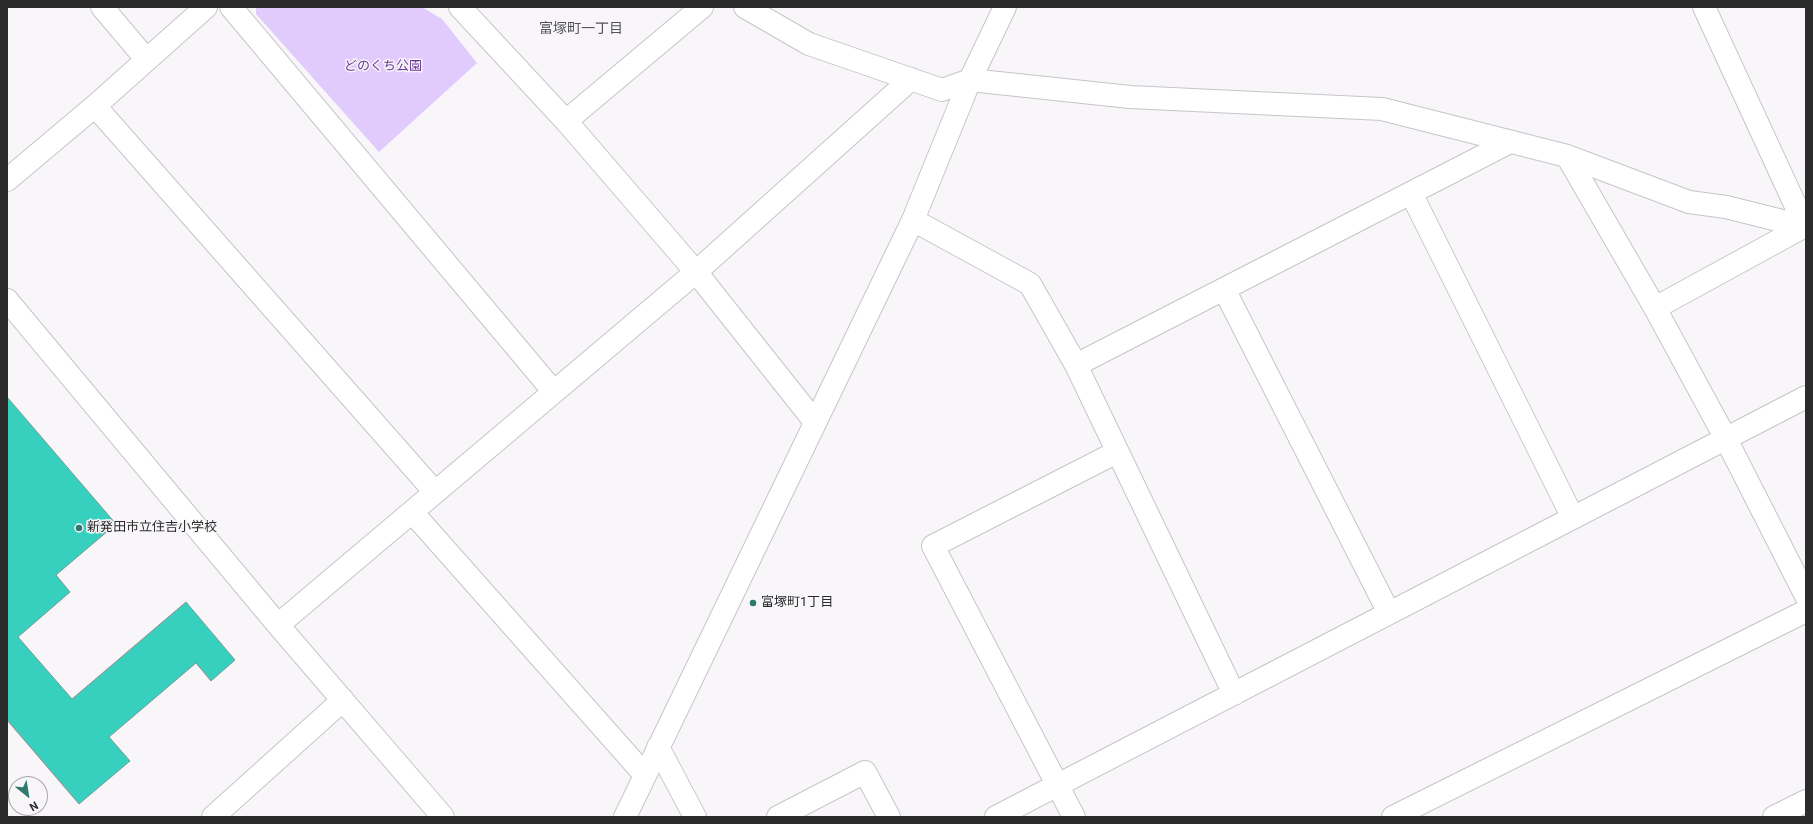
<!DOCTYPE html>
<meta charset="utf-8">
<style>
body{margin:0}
#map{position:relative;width:1813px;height:824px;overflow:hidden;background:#f8f6f9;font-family:Roboto,sans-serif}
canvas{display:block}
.frame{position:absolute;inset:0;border:8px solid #2b2b2c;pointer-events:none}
.north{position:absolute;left:8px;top:776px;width:40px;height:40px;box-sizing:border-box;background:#f8f6f9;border:1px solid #a6a5a7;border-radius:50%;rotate:150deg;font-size:11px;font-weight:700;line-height:16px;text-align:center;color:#2b2b2c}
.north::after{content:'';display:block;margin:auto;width:14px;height:18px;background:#31786f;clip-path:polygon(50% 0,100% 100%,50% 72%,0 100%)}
</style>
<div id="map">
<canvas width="1813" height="824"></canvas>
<div class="frame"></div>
<div class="north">N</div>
</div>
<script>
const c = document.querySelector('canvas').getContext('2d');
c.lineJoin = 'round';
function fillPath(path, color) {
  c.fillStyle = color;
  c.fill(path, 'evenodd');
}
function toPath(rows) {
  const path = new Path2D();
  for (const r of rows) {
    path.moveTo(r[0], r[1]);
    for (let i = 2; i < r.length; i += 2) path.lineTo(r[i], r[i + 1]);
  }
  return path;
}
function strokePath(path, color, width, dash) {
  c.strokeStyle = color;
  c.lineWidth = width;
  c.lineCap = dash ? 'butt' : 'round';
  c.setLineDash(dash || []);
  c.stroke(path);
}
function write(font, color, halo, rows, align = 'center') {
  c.font = font + ' Roboto,"Noto Sans JP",sans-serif';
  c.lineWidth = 3;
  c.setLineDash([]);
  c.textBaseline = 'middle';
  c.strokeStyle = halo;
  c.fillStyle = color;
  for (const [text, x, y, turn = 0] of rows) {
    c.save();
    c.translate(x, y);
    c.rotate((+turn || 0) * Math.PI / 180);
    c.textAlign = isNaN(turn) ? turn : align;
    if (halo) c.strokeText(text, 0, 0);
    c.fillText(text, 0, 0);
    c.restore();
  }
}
const green = toPath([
 [256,7,422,7,442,19,477,63,379,152,256,14]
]);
const building = toPath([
 [7,397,116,524,56,575,70,592,18,637,72,699,186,602,235,660,211,681,196,663,109,737,130,761,79,804,7,720,7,397]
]);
const minor = toPath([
 [102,7,146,59],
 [231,7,554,392],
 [460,7,566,121,696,272,815,422],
 [745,7,809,44,942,90,970,80,1130,97,1382,109,1567,156,1689,202,1726,207,1806,227],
 [95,106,435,492],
 [566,121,702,7],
 [1567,156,1655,308,1726,439,1806,596],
 [7,180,95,106,206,7],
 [1411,193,1573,518],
 [913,220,1030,284,1076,365,1234,694],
 [1224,289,1389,613],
 [7,300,278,625,443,817],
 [1655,308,1805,226,1704,7],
 [1076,365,1510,142],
 [412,512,645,775],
 [278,625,696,272,911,79],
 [658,747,695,817],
 [213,817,343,700],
 [625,817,913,220,970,80,1005,7],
 [778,817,865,772,889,817],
 [996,817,1806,397],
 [1074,817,933,546,1117,452],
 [1393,817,1806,611],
 [1774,817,1806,801]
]);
const markers = [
 [79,528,4,"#31786f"],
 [753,603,4,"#31786f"]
];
const parkNames = [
 ["どのくち公園",383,67]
];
const poiNames = [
 ["新発田市立住吉小学校",87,528],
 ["富塚町1丁目",761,603]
];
const neighbourhoodNames = [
 ["富塚町一丁目",581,29]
];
fillPath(green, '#e1cbfd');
fillPath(building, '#37d0bf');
strokePath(building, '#8d9190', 1);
strokePath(minor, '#c6c5c8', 24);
strokePath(minor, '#fff', 22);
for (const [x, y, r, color] of markers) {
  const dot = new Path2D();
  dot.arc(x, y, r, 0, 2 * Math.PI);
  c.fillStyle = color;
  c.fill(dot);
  strokePath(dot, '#f8f6f9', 1.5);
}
write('13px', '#6b389a', '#f8f6f9', parkNames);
write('13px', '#2b2b2c', '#f8f6f9', poiNames, 'left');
write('14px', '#545356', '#f8f6f9', neighbourhoodNames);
</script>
